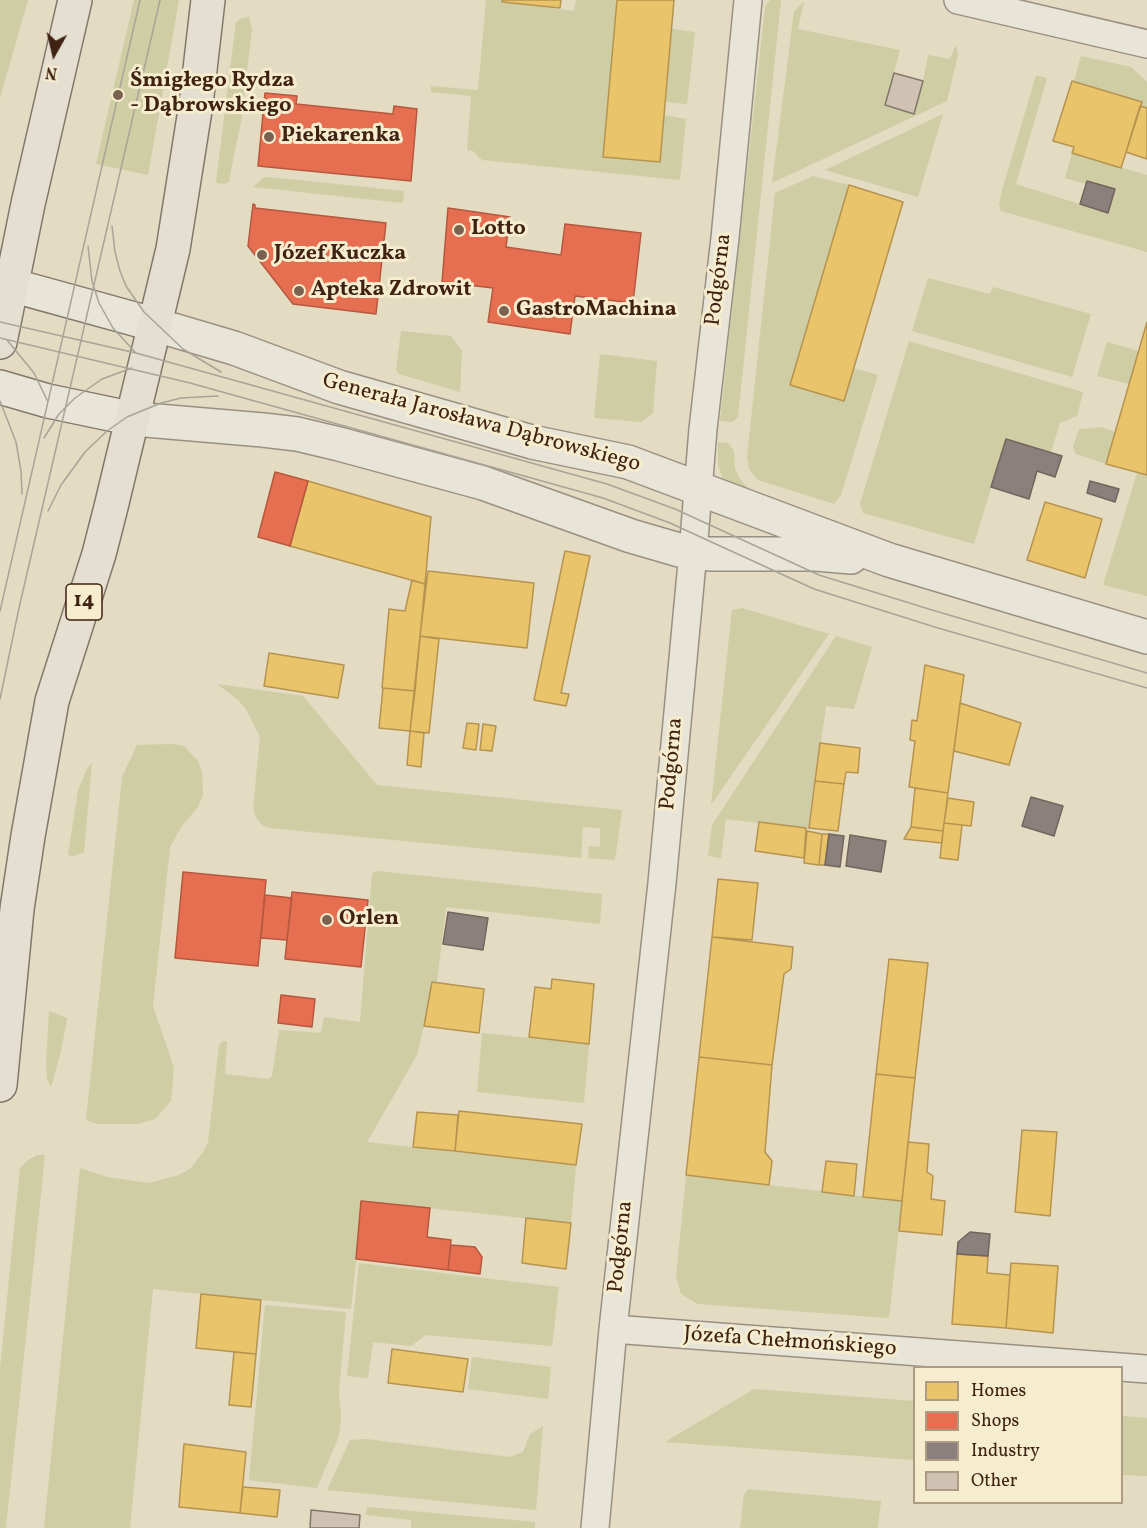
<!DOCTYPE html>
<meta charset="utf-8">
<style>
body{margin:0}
#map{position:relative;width:1147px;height:1528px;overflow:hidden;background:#e3dbc2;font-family:Vollkorn,serif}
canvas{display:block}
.legend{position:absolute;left:913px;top:1366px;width:210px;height:138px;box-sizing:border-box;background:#f6ecce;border:2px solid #ad9b83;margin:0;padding:8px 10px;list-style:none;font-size:18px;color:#402213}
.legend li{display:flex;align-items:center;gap:12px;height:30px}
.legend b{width:30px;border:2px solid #ad9b83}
.north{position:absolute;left:24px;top:24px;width:60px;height:60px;-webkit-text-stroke:4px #f6ecce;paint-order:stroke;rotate:188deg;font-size:16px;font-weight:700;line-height:24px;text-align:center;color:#402213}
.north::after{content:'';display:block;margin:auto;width:21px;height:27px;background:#402213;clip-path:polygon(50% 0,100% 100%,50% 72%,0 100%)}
</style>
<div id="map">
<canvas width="1147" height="1528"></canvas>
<ul class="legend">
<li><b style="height:16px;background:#e9c46a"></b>Homes</li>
<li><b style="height:16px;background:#e76f51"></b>Shops</li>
<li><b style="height:16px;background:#8a817c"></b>Industry</li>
<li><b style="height:16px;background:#d0c2b2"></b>Other</li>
</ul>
<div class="north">N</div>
</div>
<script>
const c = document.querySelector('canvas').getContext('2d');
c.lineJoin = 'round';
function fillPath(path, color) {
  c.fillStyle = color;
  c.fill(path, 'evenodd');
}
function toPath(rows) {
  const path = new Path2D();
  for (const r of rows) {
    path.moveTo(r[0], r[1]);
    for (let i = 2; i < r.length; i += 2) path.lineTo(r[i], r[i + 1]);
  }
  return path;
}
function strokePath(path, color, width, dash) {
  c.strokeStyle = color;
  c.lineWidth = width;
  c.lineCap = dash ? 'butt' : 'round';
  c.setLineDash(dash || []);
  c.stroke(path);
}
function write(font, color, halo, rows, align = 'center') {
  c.font = font + ' Vollkorn,serif';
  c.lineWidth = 6;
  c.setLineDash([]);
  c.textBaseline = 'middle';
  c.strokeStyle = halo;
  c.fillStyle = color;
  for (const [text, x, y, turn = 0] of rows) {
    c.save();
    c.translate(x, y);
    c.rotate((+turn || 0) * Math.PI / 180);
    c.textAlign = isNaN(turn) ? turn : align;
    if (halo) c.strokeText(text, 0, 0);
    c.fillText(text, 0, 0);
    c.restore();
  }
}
const green = toPath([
 [0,0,28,0,0,98],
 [134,0,179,0,148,175,96,164],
 [486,0,502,0,502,2,574,11,576,0,617,0,603,156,660,162,664,115,686,119,680,180,482,160,473,151,467,150,471,96,431,92,431,86,478,90],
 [770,0,781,0,738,417,732,422,720,421,765,7],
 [804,1,798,29,900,50,885,106,914,113,923,81,928,55,950,59,956,45,958,55,947,101,772,183,794,11],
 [249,17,252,29,241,122,234,155,229,182,224,184,216,183,236,22,242,18],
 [672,29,695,32,687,104,665,102],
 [1081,56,1131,67,1147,82,1147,108,1140,106,1141,102,1074,81],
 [1036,75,1047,78,1016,184,1108,213,1115,189,1088,181,1086,184,1065,178,1072,153,1147,175,1147,252,1001,211,999,205,1001,194],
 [943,114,918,197,825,170],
 [813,176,849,185,790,384,844,400,854,368,878,375,841,495,834,504,758,480,749,469,747,457,775,193],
 [269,177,404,191,403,203,253,187,263,178],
 [928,278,990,294,993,287,1091,314,1072,377,912,331],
 [401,331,451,336,462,351,460,392,399,374,396,370],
 [909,341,1083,392,1077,416,1060,423,1051,452,1006,439,974,544,863,513,860,504],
 [1107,342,1139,351,1129,384,1097,376],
 [600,354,657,361,653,413,641,422,594,418],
 [1101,427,1115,432,1106,464,1076,454,1073,447,1079,429],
 [718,442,728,443,734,451,735,468,739,478,750,490,724,482,718,464],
 [1137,473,1147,475,1147,596,1103,585],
 [742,608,829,634,711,805,732,610],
 [836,636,872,647,854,709,826,706,809,829,726,819,721,858,708,856,712,825],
 [217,684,303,696,377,785,622,810,615,860,588,858,589,846,600,847,600,828,583,827,581,858,269,828,262,825,257,819,253,809,260,737,246,709,237,699],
 [173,744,184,746,198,761,202,772,203,795,198,807,181,827,170,847,153,1006,174,1068,171,1101,155,1119,138,1124,97,1124,86,1120,122,777,137,745],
 [92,763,84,852,74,856,68,855,78,790,87,769],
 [377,871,602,894,600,924,446,907,437,982,432,982,424,1026,417,1055,367,1142,576,1165,571,1223,362,1201,351,1309,153,1289,130,1528,44,1528,80,1168,107,1177,149,1183,179,1175,191,1168,203,1152,208,1142,219,1045,223,1041,227,1042,225,1074,268,1079,272,1076,279,1030,321,1033,324,1017,360,1022,372,873],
 [49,1011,67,1018,61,1052,51,1087,47,1079,46,1063],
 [482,1033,589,1044,584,1103,477,1092],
 [37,1155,45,1155,6,1528,0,1528,0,1370,20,1168,28,1160],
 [686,1175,902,1201,889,1318,698,1304,681,1294,676,1277],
 [359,1263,559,1287,552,1346,426,1335,411,1346,373,1342,368,1378,347,1376],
 [265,1305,346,1312,339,1392,341,1417,339,1436,317,1488,249,1480],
 [472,1357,551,1367,548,1399,468,1389],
 [754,1389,914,1401,914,1460,665,1442],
 [1122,1416,1147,1418,1147,1476,1122,1475],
 [543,1426,536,1510,327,1490,350,1440,366,1439,510,1457,523,1452,530,1434],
 [748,1489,881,1501,878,1528,740,1528,744,1495],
 [367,1507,535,1522,535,1528,411,1528,411,1520,366,1515]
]);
const homes = toPath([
 [502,0,561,0,560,8,502,2,502,0],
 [617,0,674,0,660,162,603,157,617,0],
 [1072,81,1142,102,1121,168,1072,153,1074,147,1053,141,1072,81],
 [1140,106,1147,108,1147,159,1126,152,1140,106],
 [849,185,903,202,844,401,790,385,849,185],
 [1147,322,1147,475,1106,464,1147,322],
 [308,481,431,517,425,584,290,546,308,481],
 [1045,502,1102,519,1085,578,1027,560,1045,502],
 [565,551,590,556,561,693,569,694,566,706,534,700,565,551],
 [428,571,534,583,527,648,420,636,428,571],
 [412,580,425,584,415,691,382,688,389,609,405,611,412,580],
 [420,636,439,639,429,733,410,731,420,636],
 [269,653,344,665,338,698,264,686,269,653],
 [925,665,964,675,948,793,909,787,915,741,910,740,912,720,917,721,925,665],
 [383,688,415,691,410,731,379,728,383,688],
 [960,703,1021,723,1009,765,954,751,960,703],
 [467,723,479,724,476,750,463,748,467,723],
 [483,724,496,726,492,751,480,750,483,724],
 [410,731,424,733,421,767,407,765,410,731],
 [820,743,860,748,858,773,846,772,844,784,815,781,820,743],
 [815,781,844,784,838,831,809,828,815,781],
 [915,788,948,793,943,831,911,827,915,788],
 [948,798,974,802,971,826,944,823,948,798],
 [759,822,806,828,804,858,755,851,759,822],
 [944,823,962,825,958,860,940,858,944,823],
 [911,827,943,831,942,843,904,839,911,827],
 [807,831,822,834,819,865,804,863,807,831],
 [822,834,829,834,825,865,819,865,822,834],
 [718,879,758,883,752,940,712,937,718,879],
 [712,937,793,947,791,969,784,974,772,1065,699,1057,712,937],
 [889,959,928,963,915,1078,876,1074,889,959],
 [552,979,594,984,589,1044,529,1037,535,987,551,989,552,979],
 [432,982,484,989,479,1033,424,1026,432,982],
 [699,1057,772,1065,765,1152,772,1161,769,1185,686,1175,699,1057],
 [876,1074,915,1078,902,1201,863,1197,876,1074],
 [459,1111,582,1124,576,1165,455,1151,459,1111],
 [417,1112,458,1115,455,1151,413,1147,417,1112],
 [1022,1130,1057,1132,1050,1216,1015,1212,1022,1130],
 [908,1142,929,1144,927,1172,933,1176,931,1199,945,1201,942,1235,899,1231,908,1142],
 [826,1161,857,1164,854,1196,822,1192,826,1161],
 [526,1218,571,1223,566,1269,522,1263,526,1218],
 [957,1254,988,1256,987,1273,1010,1275,1006,1328,952,1324,957,1254],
 [1011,1263,1058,1266,1053,1333,1006,1328,1011,1263],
 [201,1294,261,1300,256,1354,196,1348,201,1294],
 [392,1349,468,1359,463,1392,388,1383,392,1349],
 [234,1352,256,1354,251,1407,229,1405,234,1352],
 [184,1444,246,1452,240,1513,179,1507,184,1444],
 [243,1487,280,1490,277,1517,240,1513,243,1487]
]);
const shops = toPath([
 [265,93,297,96,296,104,393,114,394,106,417,109,411,181,258,166,265,93],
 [253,204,255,205,255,208,386,223,376,314,293,304,248,246,253,204],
 [448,208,510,217,506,247,561,255,565,224,641,233,633,303,575,296,570,334,488,322,493,288,442,282,448,208],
 [275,472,308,481,290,546,258,537,275,472],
 [183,872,266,880,258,966,175,958,183,872],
 [292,892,368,900,361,967,285,959,292,892],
 [265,895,292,898,287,940,261,938,265,895],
 [281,995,315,999,312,1027,278,1023,281,995],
 [361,1201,430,1208,427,1237,451,1240,448,1270,356,1259,361,1201],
 [451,1245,475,1247,482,1257,480,1274,448,1270,451,1245]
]);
const industry = toPath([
 [1087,181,1115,189,1108,213,1080,204,1087,181],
 [1006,439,1062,456,1055,477,1037,471,1029,499,991,487,1006,439],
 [1090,481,1119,489,1115,502,1087,493,1090,481],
 [1031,797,1063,806,1054,836,1022,826,1031,797],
 [829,834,844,836,840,867,825,865,829,834],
 [850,835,886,841,881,872,846,866,850,835],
 [448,912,488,918,483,950,443,944,448,912],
 [970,1232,990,1234,988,1256,957,1254,958,1242,970,1232]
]);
const building = toPath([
 [894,73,923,81,914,114,885,105,894,73],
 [311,1510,360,1515,359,1528,310,1528,311,1510]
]);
const minor = toPath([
 [958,0,1147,44],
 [613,1329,1147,1369],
 [595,1528,613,1329,662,883,693,552,703,429,725,238,748,0]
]);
const tertiary = toPath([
 [156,325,234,348,339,387,532,442,628,462,889,560,1147,637],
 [134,419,263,430,297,434,339,444,483,483,631,536,679,550,709,554,816,554,851,557]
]);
const secondary = toPath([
 [0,282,156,325],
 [0,387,48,401,134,419]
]);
const primary = toPath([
 [0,342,28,204,75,0],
 [0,1085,17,909,28,836,52,701,99,554,111,507,173,249,196,104,208,0]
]);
const tram = toPath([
 [112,226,115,252,120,271,126,286,144,312,183,349,221,372],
 [88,246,92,281,99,303,113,328,135,352],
 [0,322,136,353,607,484,675,509,819,575,932,610,1147,673],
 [0,338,190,383,603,498,670,523,814,589,938,628,1147,688],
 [7,340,34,373,48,402],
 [0,401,16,442,21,471,22,494],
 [44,438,59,414,75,398,102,379,132,368],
 [48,511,61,485,85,452,107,431,127,417,161,403,181,398,218,396],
 [0,611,140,0],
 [0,699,19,608,160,0]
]);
const markers = [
 [118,95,6,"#796350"],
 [269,137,6,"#796350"],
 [459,230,6,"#796350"],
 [262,255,6,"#796350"],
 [299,291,6,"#796350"],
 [504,311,6,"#796350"],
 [327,920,6,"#796350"]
];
const shields = [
 [84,602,36]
];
const shieldNames = [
 ["14",84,602]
];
const poiNames = [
 ["Śmigłego Rydza",130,82],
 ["- Dąbrowskiego",130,107],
 ["Piekarenka",281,137],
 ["Lotto",471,230],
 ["Józef Kuczka",274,255],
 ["Apteka Zdrowit",311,291],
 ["GastroMachina",516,311],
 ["Orlen",339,920]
];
const streetNames = [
 ["Podgórna",720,280,-83],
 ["Generała Jarosława Dąbrowskiego",481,424,15],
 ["Podgórna",673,764,-85],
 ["Podgórna",622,1247,-84],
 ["Józefa Chełmońskiego",790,1343,4]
];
fillPath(green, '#cecda4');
fillPath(homes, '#e9c46a');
strokePath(homes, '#b69350', 1.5);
fillPath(shops, '#e76f51');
strokePath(shops, '#b5583e', 1.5);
fillPath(industry, '#8a817c');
strokePath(industry, '#74645c', 1.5);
fillPath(building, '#d0c2b2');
strokePath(building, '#81786a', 1.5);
strokePath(minor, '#999081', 30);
strokePath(tertiary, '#999081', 36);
strokePath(secondary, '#81786a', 36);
strokePath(primary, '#81786a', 36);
strokePath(minor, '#e8e4d7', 27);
strokePath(tertiary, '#e8e4d7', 33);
strokePath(secondary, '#e8e4d7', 33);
strokePath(primary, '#e4dfd1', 33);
strokePath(tram, '#a9a398', 1.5);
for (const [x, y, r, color] of markers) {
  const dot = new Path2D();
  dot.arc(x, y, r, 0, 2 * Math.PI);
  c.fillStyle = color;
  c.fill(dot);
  strokePath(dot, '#f6ecce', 2);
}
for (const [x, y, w] of shields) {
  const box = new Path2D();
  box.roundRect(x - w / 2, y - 18, w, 36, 4.5);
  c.fillStyle = '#f6ecce';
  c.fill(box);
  strokePath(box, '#402213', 1.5);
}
write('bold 21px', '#402213', null, shieldNames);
write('bold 22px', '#402213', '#f6ecce', poiNames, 'left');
write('22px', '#402213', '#f6ecce', streetNames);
</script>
